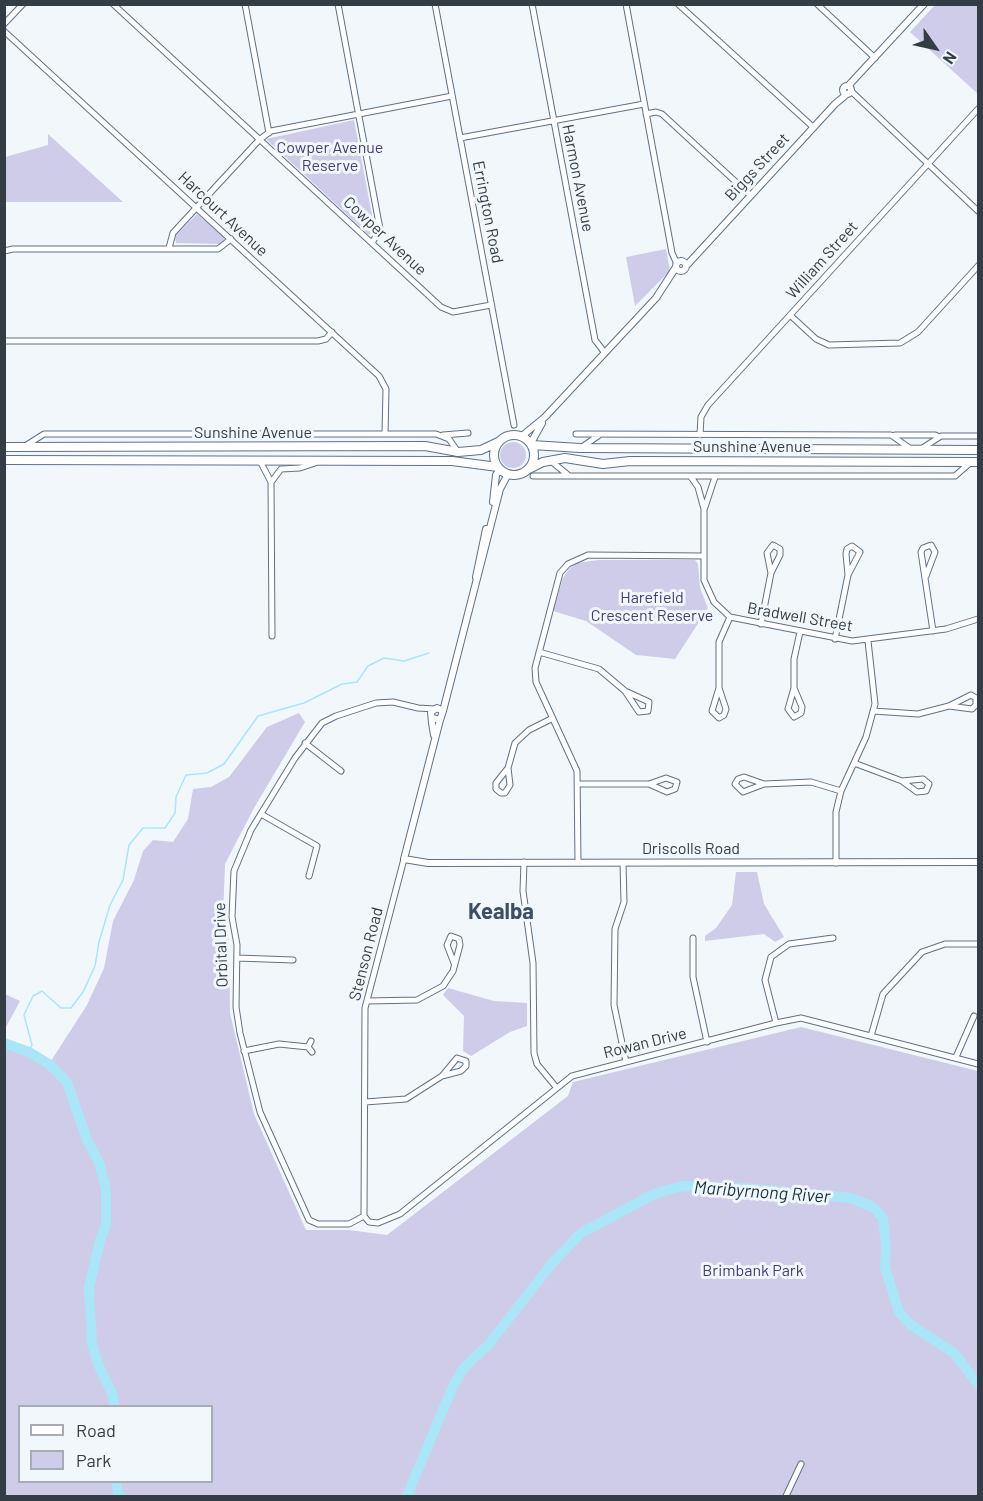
<!DOCTYPE html>
<style>
body{margin:0}
#map{position:relative;width:983px;height:1501px;overflow:hidden;background:#f2f7fc;font-family:Barlow,sans-serif}
canvas{display:block}
.frame{position:absolute;inset:0;border:6px solid #343c46;pointer-events:none}
.legend{position:absolute;left:18px;top:1405px;width:195px;height:78px;box-sizing:border-box;background:#f2f7fc;border:2px solid #a6acb3;margin:0;padding:8px 10px;list-style:none;font-size:18px;color:#343c46}
.legend li{display:flex;align-items:center;gap:12px;height:30px}
.legend b{width:30px;border:2px solid #a6acb3}
.north{position:absolute;left:905px;top:18px;width:60px;height:60px;-webkit-text-stroke:4px #f2f7fc;paint-order:stroke;rotate:124deg;font-size:16px;font-weight:700;line-height:24px;text-align:center;color:#343c46}
.north::after{content:'';display:block;margin:auto;width:21px;height:27px;background:#343c46;clip-path:polygon(50% 0,100% 100%,50% 72%,0 100%)}
</style>
<div id="map">
<canvas width="983" height="1501"></canvas>
<div class="frame"></div>
<ul class="legend">
<li><b style="height:8px;background:#fff"></b>Road</li>
<li><b style="height:16px;background:#cfcce9"></b>Park</li>
</ul>
<div class="north">N</div>
</div>
<script>
const c = document.querySelector('canvas').getContext('2d');
c.lineJoin = 'round';
function fillPath(path, color) {
  c.fillStyle = color;
  c.fill(path, 'evenodd');
}
function toPath(rows) {
  const path = new Path2D();
  for (const r of rows) {
    if (r.length === 3) {
      path.moveTo(r[0] + r[2], r[1]);
      path.arc(r[0], r[1], r[2], 0, 2 * Math.PI);
      continue;
    }
    path.moveTo(r[0], r[1]);
    for (let i = 2; i < r.length; i += 2) path.lineTo(r[i], r[i + 1]);
  }
  return path;
}
function strokePath(path, color, width, dash) {
  c.strokeStyle = color;
  c.lineWidth = width;
  c.lineCap = dash ? 'butt' : 'round';
  c.setLineDash(dash || []);
  c.stroke(path);
}
function write(font, color, halo, rows, align = 'center') {
  c.font = font + ' Barlow,sans-serif';
  c.lineWidth = 6;
  c.setLineDash([]);
  c.textBaseline = 'middle';
  c.strokeStyle = halo;
  c.fillStyle = color;
  for (const [text, x, y, turn = 0] of rows) {
    c.save();
    c.translate(x, y);
    c.rotate((+turn || 0) * Math.PI / 180);
    c.textAlign = isNaN(turn) ? turn : align;
    if (halo) c.strokeText(text, 0, 0);
    c.fillText(text, 0, 0);
    c.restore();
  }
}
const green = toPath([
 [935,5,978,5,978,94,910,32],
 [354,120,375,231,369,235,266,139],
 [48,134,123,202,6,202,5,157,48,145],
 [197,214,224,237,224,241,220,244,176,243,175,236],
 [666,249,670,271,635,306,626,257],
 [513,455,13],
 [598,560,695,560,698,564,700,588,708,608,675,659,636,655,586,621,553,611,563,578,569,569,577,563],
 [299,713,305,722,254,808,225,864,223,918,229,940,230,1013,254,1114,306,1230,349,1230,387,1235,568,1096,573,1082,801,1027,978,1071,978,1496,5,1496,5,1043,29,1052,49,1064,87,1005,104,968,113,921,134,880,143,851,153,840,173,842,188,819,193,789,211,787,229,777,267,727],
 [20,1406,212,1406,212,1482,20,1482],
 [736,872,757,872,764,904,784,937,775,942,764,934,705,941,705,936,716,928,732,905],
 [448,988,494,1001,527,1003,527,1026,510,1032,471,1056,463,1051,464,1016,443,995],
 [5,994,20,1001,5,1029]
]);
const stream = toPath([
 [29,1052,32,1045,24,1015,33,996,42,991,61,1008,71,1008,83,992,95,966,99,942,110,905,123,880,129,845,143,828,165,828,175,813,176,797,186,775,207,773,224,764,258,716,304,703,342,684,357,682,368,666,384,658,404,661,429,653]
]);
const river = toPath([
 [4,1043,29,1052,49,1064,67,1082,87,1140,99,1162,106,1189,106,1224,100,1241,89,1288,92,1343,98,1364,113,1396,114,1406],
 [116,1482,119,1496],
 [407,1496,452,1388,463,1369,489,1344,553,1262,581,1233,654,1194,682,1186,744,1188,851,1198,873,1207,883,1218,886,1247,885,1267,899,1312,911,1325,954,1353,978,1384]
]);
const minor = toPath([
 [113,4,441,307,453,312,491,305],
 [245,4,269,133],
 [338,4,380,229,372,243],
 [435,4,514,425],
 [532,4,595,340,605,353],
 [626,4,672,253,677,264],
 [678,4,813,127],
 [817,4,875,58],
 [4,24,23,4],
 [4,31,379,376,386,389,385,434],
 [851,91,978,211],
 [646,114,656,112,662,114,750,195],
 [460,138,644,104],
 [169,248,173,233,259,140,271,131,452,96],
 [4,251,13,249,218,249,231,239],
 [790,315,816,339,829,345,900,343,918,332,978,266],
 [4,341,318,341,326,339,332,332],
 [576,434,891,435,911,449],
 [443,435,468,433],
 [700,435,701,417,708,405,978,109],
 [895,435,935,435,939,437],
 [25,446,44,434,436,434,449,439,458,452],
 [582,447,598,436],
 [921,449,941,436,978,436],
 [260,461,271,482,272,636],
 [551,461,568,475],
 [533,476,955,476,971,462],
 [691,477,698,487,704,509],
 [715,477,704,510,704,580,714,602,730,617,852,641,946,629,978,619],
 [272,481,281,469,300,468,315,463],
 [926,576,935,552,931,545,923,548,921,552,933,631],
 [761,624,771,573,780,555,780,549,773,545,767,553,771,573],
 [835,639,848,575,860,552,852,546,847,549,846,554,848,575],
 [539,652,599,669,625,691,649,702,648,711,639,712,625,691],
 [719,688,712,711,719,718,724,715,726,709,719,688,719,642,730,617],
 [794,688,802,707,801,713,794,717,788,709,794,688,794,659,800,632],
 [873,711,918,714,949,706,971,695,976,698,976,705,972,709,949,706],
 [305,743,341,771],
 [854,763,902,781,917,792,926,791,929,784,923,779,902,781],
 [508,768,510,785,505,793,501,793,496,789,496,783,508,768,515,743,529,730,551,719],
 [578,784,649,784,666,778,677,782,675,789,667,792,649,784],
 [764,784,744,777,738,779,735,784,743,792,764,784,811,782,841,791],
 [261,814,317,846,309,876],
 [524,862,523,891,533,963,534,1053,537,1064,556,1087],
 [578,862,577,771,536,682,535,668,560,573,568,564,588,555,704,556],
 [623,863,624,902,615,929,614,1005,626,1062],
 [836,863,836,812,841,791,866,737,875,704,868,641],
 [693,938,693,977,707,1042],
 [237,958,293,960],
 [367,1001,417,1000,443,986,453,971,460,945,459,939,451,936,447,945,454,963],
 [776,1023,765,980,771,957,789,944,833,938],
 [871,1036,883,994,922,952,945,944,978,944],
 [311,1041,308,1047,312,1052],
 [244,1051,279,1044,308,1047],
 [956,1057,974,1016],
 [365,1102,406,1099,442,1076,457,1058,466,1061,466,1066,461,1071,442,1076],
 [364,1216,349,1224,318,1224,309,1220,260,1112,240,1033,236,1007,237,945,232,917,234,871,251,830,295,758,322,723,336,716,376,703,393,702,418,708,435,709],
 [364,1216,369,1222,378,1223,400,1214,572,1076,776,1023,801,1018,978,1064],
 [364,1216,365,1008,404,859],
 [786,1496,801,1464]
]);
const tertiary = toPath([
 [847,90,4],
 [848,86,924,4],
 [681,266,5],
 [687,265,835,104,847,94],
 [522,436,545,417,656,298,676,267],
 [531,443,542,423],
 [493,502,496,475,500,469],
 [476,577,486,529],
 [443,711,500,489,508,474],
 [432,718,440,720,443,711,437,708,431,712,432,723,434,735],
 [440,720,404,859,428,863,978,862]
]);
const primary = toPath([
 [514,455,20],
 [532,445,580,448,978,450],
 [4,447,425,446,458,452,481,450,498,442],
 [4,460,452,461,498,467],
 [527,470,543,462,565,458,603,464,630,461,978,462]
]);
const parkNames = [
 ["Cowper Avenue",330,148],
 ["Reserve",330,166],
 ["Harefield",652,598],
 ["Crescent Reserve",652,616],
 ["Brimbank Park",753,1271]
];
const streetNames = [
 ["Biggs Street",757,167,-47],
 ["Harmon Avenue",578,178,79],
 ["Errington Road",488,212,79],
 ["Harcourt Avenue",223,214,43],
 ["Cowper Avenue",385,236,43],
 ["William Street",822,260,-48],
 ["Sunshine Avenue",253,433],
 ["Sunshine Avenue",752,447],
 ["Bradwell Street",800,617,10],
 ["Driscolls Road",691,849],
 ["Orbital Drive",221,945,-92],
 ["Stenson Road",366,954,-76],
 ["Rowan Drive",645,1043,-14]
];
const waterNames = [
 ["Maribyrnong River",762,1192,4]
];
const districtNames = [
 ["Kealba",501,912]
];
fillPath(green, '#cfcce9');
strokePath(stream, '#a9e6f7', 1.5);
strokePath(river, '#a9e6f7', 10);
strokePath(minor, '#5f7187', 7);
strokePath(tertiary, '#5f7187', 8);
strokePath(primary, '#5f7187', 10);
strokePath(minor, '#fff', 5);
strokePath(tertiary, '#fff', 6);
strokePath(primary, '#fff', 8);
write('16px', '#483b75', '#f2f7fc', parkNames);
write('16px', '#343c46', '#f2f7fc', streetNames);
write('italic 18px', '#16343c', '#f2f7fc', waterNames);
write('bold 22px', '#3e4f65', '#f2f7fc', districtNames);
</script>
